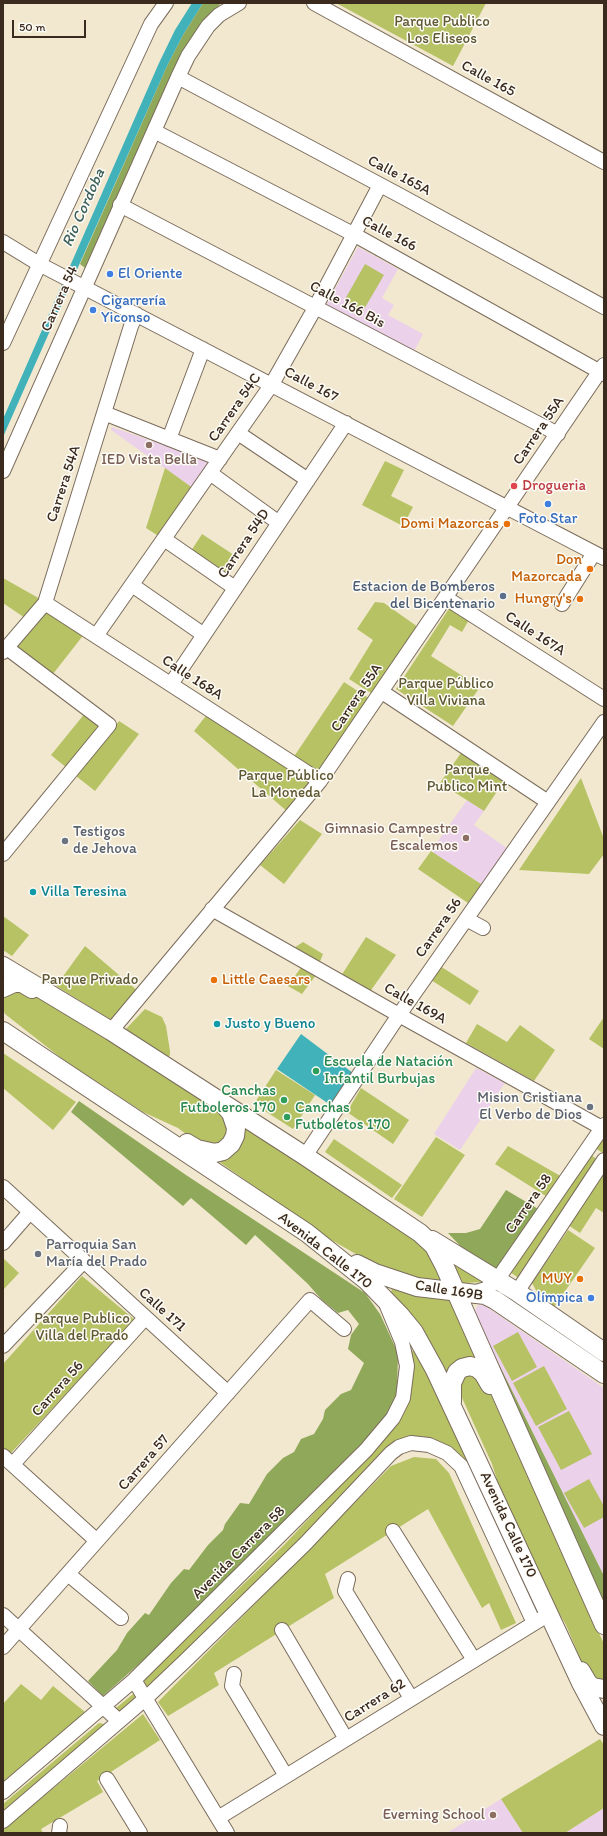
<!DOCTYPE html>
<meta charset="utf-8">
<style>
body{margin:0}
#map{position:relative;width:607px;height:1836px;overflow:hidden;background:#f1e8cf;font-family:Itim,sans-serif}
canvas{display:block}
.frame{position:absolute;inset:0;border:4px solid #3b2a1e;pointer-events:none}
.scale{position:absolute;left:12px;top:20px;width:74px;height:18px;box-sizing:border-box;border:2px solid #3b2a1e;border-top:0;padding-left:5px;font-size:12px;line-height:14px;white-space:nowrap;color:#3b2a1e;-webkit-text-stroke:3px #fdfcf7;paint-order:stroke}
</style>
<div id="map">
<canvas width="607" height="1836"></canvas>
<div class="frame"></div>
<div class="scale">50 m</div>
</div>
<script>
const c = document.querySelector('canvas').getContext('2d');
c.lineJoin = 'round';
function fillPath(path, color) {
  c.fillStyle = color;
  c.fill(path, 'evenodd');
}
function toPath(rows) {
  const path = new Path2D();
  for (const r of rows) {
    path.moveTo(r[0], r[1]);
    for (let i = 2; i < r.length; i += 2) path.lineTo(r[i], r[i + 1]);
  }
  return path;
}
function strokePath(path, color, width, dash) {
  c.strokeStyle = color;
  c.lineWidth = width;
  c.lineCap = dash ? 'butt' : 'round';
  c.setLineDash(dash || []);
  c.stroke(path);
}
function write(font, color, halo, rows, align = 'center') {
  c.font = font + ' Itim,sans-serif';
  c.lineWidth = 3;
  c.setLineDash([]);
  c.textBaseline = 'middle';
  c.strokeStyle = halo;
  c.fillStyle = color;
  for (const [text, x, y, turn = 0] of rows) {
    c.save();
    c.translate(x, y);
    c.rotate((+turn || 0) * Math.PI / 180);
    c.textAlign = isNaN(turn) ? turn : align;
    if (halo) c.strokeText(text, 0, 0);
    c.fillText(text, 0, 0);
    c.restore();
  }
}
const built = toPath([
 [358,247,398,269,382,298,394,305,388,315,423,334,412,355,325,307],
 [112,427,210,461,194,489,111,430],
 [467,800,484,811,474,825,511,851,484,886,431,851],
 [476,1068,505,1083,460,1150,434,1134],
 [480,1305,484,1305,604,1388,604,1576,474,1314,477,1306],
 [501,1799,523,1833,447,1833],
 [604,1808,604,1833,565,1833]
]);
const green = toPath([
 [336,3,486,3,453,66],
 [365,264,384,275,363,311,344,301],
 [385,461,404,470,391,496,413,507,403,526,362,505],
 [165,468,194,489,160,537,146,528],
 [202,534,237,557,225,574,191,551],
 [3,578,42,600,25,618,3,603],
 [375,602,384,603,418,627,371,693,349,679,373,640,357,629],
 [450,607,470,618,462,632,450,625,431,656,480,687,453,726,396,689],
 [49,610,85,633,53,674,17,647],
 [344,682,370,699,319,774,293,758],
 [86,712,102,725,67,768,51,755],
 [209,712,315,780,289,813,194,731],
 [119,721,139,734,95,791,76,776],
 [461,753,504,781,484,811,440,783],
 [581,778,604,839,604,854,589,874,519,870],
 [300,820,322,834,284,884,260,865],
 [431,851,484,886,471,905,418,869],
 [3,916,29,935,12,956,3,950],
 [366,937,396,955,369,993,341,976],
 [303,942,323,954,319,964,294,948],
 [85,946,139,992,113,1021,56,986],
 [302,966,316,975,302,994,288,986],
 [440,966,479,991,470,1005,431,980],
 [20,987,46,1000,224,1112,229,1137,214,1148,190,1137,178,1128,143,1112,65,1061,5,1014,3,1010,3,1000,7,991],
 [145,1009,162,1017,166,1026,170,1051,170,1055,167,1059,124,1031],
 [604,1017,604,1049,589,1039],
 [477,1024,507,1042,520,1025,555,1050,534,1081,466,1043],
 [3,1053,76,1102,53,1130,3,1088],
 [276,1070,315,1095,293,1129,254,1104],
 [361,1088,409,1120,393,1144,347,1112],
 [241,1122,426,1248,442,1282,430,1282,375,1265,328,1238,218,1161],
 [604,1136,604,1152,603,1153,595,1148],
 [436,1137,465,1155,422,1217,394,1199],
 [334,1139,402,1185,392,1198,325,1152],
 [508,1146,564,1178,549,1198,495,1164],
 [590,1154,599,1161,522,1280,508,1271],
 [604,1173,604,1213,596,1208,580,1233,565,1223,595,1174,600,1178],
 [568,1230,595,1248,554,1307,538,1294,532,1283],
 [3,1258,19,1273,3,1290],
 [453,1263,483,1282,463,1283],
 [82,1276,135,1320,9,1455,3,1449,3,1364],
 [392,1287,451,1300,478,1358,446,1374,405,1307,391,1293],
 [518,1332,537,1367,512,1381,493,1346],
 [412,1351,417,1351,539,1612,533,1611,463,1457,435,1439,421,1436,403,1439,389,1446,288,1553,148,1688,145,1687,143,1684,145,1679,283,1546,385,1438,408,1355],
 [544,1366,567,1409,536,1426,513,1383],
 [470,1372,486,1384,604,1644,604,1684,586,1672,566,1625,541,1582,498,1483,492,1464,458,1389,459,1380],
 [569,1411,592,1454,561,1470,538,1427],
 [414,1457,436,1459,449,1473,516,1623,501,1630,489,1603,482,1608,428,1509,325,1574,334,1598,214,1673,219,1685,168,1716,158,1702,391,1466],
 [589,1479,604,1506,604,1517,584,1528,564,1493],
 [21,1684,41,1700,53,1686,85,1712,3,1782,3,1704],
 [133,1694,137,1698,121,1713,116,1710,116,1708],
 [143,1714,160,1740,97,1781,103,1792,41,1829,43,1833,3,1833,3,1830],
 [99,1723,104,1724,104,1726,3,1813,3,1804],
 [600,1739,604,1745,604,1808,565,1833,523,1833,501,1799]
]);
const forest = toPath([
 [203,3,221,3,189,41,85,268,80,264,167,66,183,35],
 [79,1101,186,1175,365,1293,380,1314,398,1353,397,1396,386,1418,370,1437,166,1640,103,1696,88,1681,117,1650,127,1633,145,1613,149,1615,171,1583,184,1569,189,1570,208,1545,223,1530,225,1524,240,1503,249,1504,267,1474,283,1458,294,1452,301,1439,314,1434,323,1419,325,1410,341,1394,351,1390,364,1363,348,1349,351,1335,359,1324,348,1310,338,1313,321,1299,308,1284,255,1235,246,1245,191,1198,183,1206,71,1112],
 [506,1190,540,1210,497,1272,465,1251,448,1233,466,1233,480,1229],
 [474,1314,604,1576,604,1610]
]);
const water = toPath([
 [192,3,203,3,183,35,167,66,3,437,3,419,159,63,175,30],
 [301,1034,353,1073,332,1106,277,1069]
]);
const minor = toPath([
 [314,3,604,162],
 [178,77,401,196,604,307],
 [154,131,353,234,604,374],
 [120,205,558,434],
 [3,242,39,264,604,558],
 [3,343,151,24,166,3],
 [104,413,220,459],
 [238,433,308,480],
 [169,439,203,349],
 [3,471,178,77,188,56,208,26,219,15,239,3],
 [210,473,279,523],
 [164,539,235,588],
 [132,585,204,635],
 [446,598,604,699],
 [45,603,320,781],
 [562,604,594,553],
 [96,636,272,384,315,308,380,185],
 [3,652,45,603,131,326,136,314],
 [171,684,346,423],
 [382,692,548,802],
 [3,854,109,725,7,648],
 [212,909,399,1015,602,1128],
 [466,919,483,928],
 [111,1031,320,781,604,365],
 [305,1156,399,1015,604,722],
 [3,1187,228,1393],
 [3,1243,30,1212],
 [517,1292,604,1160],
 [473,1293,486,1289,497,1280,604,1125],
 [3,1346,84,1261],
 [3,1456,97,1541],
 [13,1464,145,1318],
 [393,1531,474,1660],
 [68,1574,121,1618],
 [348,1579,345,1591,411,1698],
 [3,1615,119,1721],
 [282,1630,346,1739],
 [3,1647,310,1300,344,1329],
 [234,1674,232,1686,286,1776],
 [134,1680,227,1833],
 [107,1779,140,1833],
 [3,1792,134,1680,366,1450,393,1418,403,1398,407,1366,402,1342,387,1306],
 [218,1818,541,1619],
 [3,1821,145,1699,185,1661,305,1544,391,1453,399,1447,411,1443,429,1445,447,1453,461,1466,534,1623],
 [59,1833,60,1826]
]);
const major = toPath([
 [3,966,111,1031,305,1156,420,1233,434,1246,444,1265,604,1625],
 [3,988,14,983,22,983,32,989],
 [3,1031,307,1233,367,1281,400,1315,414,1332,435,1370,581,1683,604,1726],
 [187,1143,197,1149,215,1153,223,1151,231,1144,235,1136,236,1128,231,1113,224,1105],
 [432,1240,517,1292,604,1352],
 [357,1264,375,1273,417,1287,485,1295,495,1300,604,1374],
 [452,1402,452,1383,457,1372,462,1368,470,1366,477,1368,483,1373,490,1385],
 [581,1671,588,1683,593,1687,604,1689]
]);
const markers = [
 [110,274,4,"#3f7fe0"],
 [93,310,4,"#3f7fe0"],
 [149,445,4,"#8d6e63"],
 [514,486,4,"#e0444e"],
 [548,504,4,"#3f7fe0"],
 [507,524,4,"#e8710a"],
 [590,569,4,"#e8710a"],
 [503,596,4,"#5c6f8a"],
 [580,599,4,"#e8710a"],
 [466,838,4,"#8d6e63"],
 [65,841,4,"#6b7280"],
 [33,892,4,"#0f9aa8"],
 [214,980,4,"#e8710a"],
 [217,1024,4,"#0f9aa8"],
 [316,1071,4,"#2e9e5b"],
 [284,1100,4,"#2e9e5b"],
 [590,1107,4,"#6b7280"],
 [287,1117,4,"#2e9e5b"],
 [38,1254,4,"#6b7280"],
 [580,1279,4,"#e8710a"],
 [591,1298,4,"#3f7fe0"],
 [493,1815,4,"#8d6e63"]
];
const parkNames = [
 ["Parque Publico",442,22],
 ["Los Eliseos",442,39],
 ["Parque Público",446,684],
 ["Villa Viviana",446,701],
 ["Parque",467,770],
 ["Publico Mint",467,787],
 ["Parque Público",286,776],
 ["La Moneda",286,793],
 ["Parque Privado",90,980],
 ["Parque Publico",82,1319],
 ["Villa del Prado",82,1336]
];
const streetNames = [
 ["Calle 165",488,79,29],
 ["Calle 165A",399,176,28],
 ["Calle 166",389,234,28],
 ["Carrera 54",60,299,-66],
 ["Calle 166 Bis",347,305,28],
 ["Calle 167",311,385,28],
 ["Carrera 54C",235,408,-55],
 ["Carrera 55A",539,431,-56],
 ["Carrera 54A",64,484,-72],
 ["Carrera 54D",244,544,-56],
 ["Calle 167A",535,634,33],
 ["Calle 168A",192,678,33],
 ["Carrera 55A",357,698,-56],
 ["Carrera 56",439,928,-55],
 ["Calle 169A",415,1004,29],
 ["Carrera 58",529,1204,-55],
 ["Avenida Calle 170",325,1251,38],
 ["Calle 169B",449,1291,9],
 ["Calle 171",162,1310,42],
 ["Carrera 56",58,1389,-48],
 ["Carrera 57",144,1463,-49],
 ["Avenida Calle 170",508,1525,65],
 ["Avenida Carrera 58",239,1553,-45],
 ["Carrera 62",375,1701,-32]
];
const shopNames = [
 ["El Oriente",118,274],
 ["Cigarrería",101,301],
 ["Yiconso",101,318],
 ["Foto Star",548,519,"center"],
 ["Olímpica",583,1298,"right"]
];
const educationNames = [
 ["IED Vista Bella",149,460,"center"],
 ["Gimnasio Campestre",458,829],
 ["Escalemos",458,846],
 ["Everning School",485,1815]
];
const healthNames = [
 ["Drogueria",522,486]
];
const foodNames = [
 ["Domi Mazorcas",499,524],
 ["Don",582,560],
 ["Mazorcada",582,577],
 ["Hungry's",572,599],
 ["Little Caesars",222,980,"left"],
 ["MUY",572,1279]
];
const serviceNames = [
 ["Estacion de Bomberos",495,587],
 ["del Bicentenario",495,604]
];
const worshipNames = [
 ["Testigos",73,832],
 ["de Jehova",73,849],
 ["Mision Cristiana",582,1098,"right"],
 ["El Verbo de Dios",582,1115,"right"],
 ["Parroquia San",46,1245],
 ["María del Prado",46,1262]
];
const cultureNames = [
 ["Villa Teresina",41,892],
 ["Justo y Bueno",225,1024]
];
const leisureNames = [
 ["Escuela de Natación",324,1062],
 ["Infantil Burbujas",324,1079],
 ["Canchas",276,1091,"right"],
 ["Futboleros 170",276,1108,"right"],
 ["Canchas",295,1108],
 ["Futboletos 170",295,1125]
];
const waterNames = [
 ["Rio Cordoba",84,208,-66]
];
fillPath(built, '#ecd1ea');
fillPath(green, '#b6c263');
fillPath(forest, '#90a859');
fillPath(water, '#41b2ba');
strokePath(minor, '#7b6c5c', 16);
strokePath(major, '#7b6c5c', 20);
strokePath(minor, '#fff', 14);
strokePath(major, '#fff', 18);
for (const [x, y, r, color] of markers) {
  const dot = new Path2D();
  dot.arc(x, y, r, 0, 2 * Math.PI);
  c.fillStyle = color;
  c.fill(dot);
  strokePath(dot, '#fdfcf7', 1.5);
}
write('15px', '#605833', '#fdfcf7', parkNames);
write('15px', '#3b2a1e', '#fdfcf7', streetNames);
write('15px', '#366cbe', '#fdfcf7', shopNames, 'left');
write('15px', '#785e54', '#fdfcf7', educationNames, 'right');
write('15px', '#be3a42', '#fdfcf7', healthNames, 'left');
write('15px', '#c56008', '#fdfcf7', foodNames, 'right');
write('15px', '#4e5e75', '#fdfcf7', serviceNames, 'right');
write('15px', '#5b616d', '#fdfcf7', worshipNames, 'left');
write('15px', '#0d838f', '#fdfcf7', cultureNames, 'left');
write('15px', '#27864d', '#fdfcf7', leisureNames, 'left');
write('italic 16px', '#3d605c', '#fdfcf7', waterNames);
</script>
